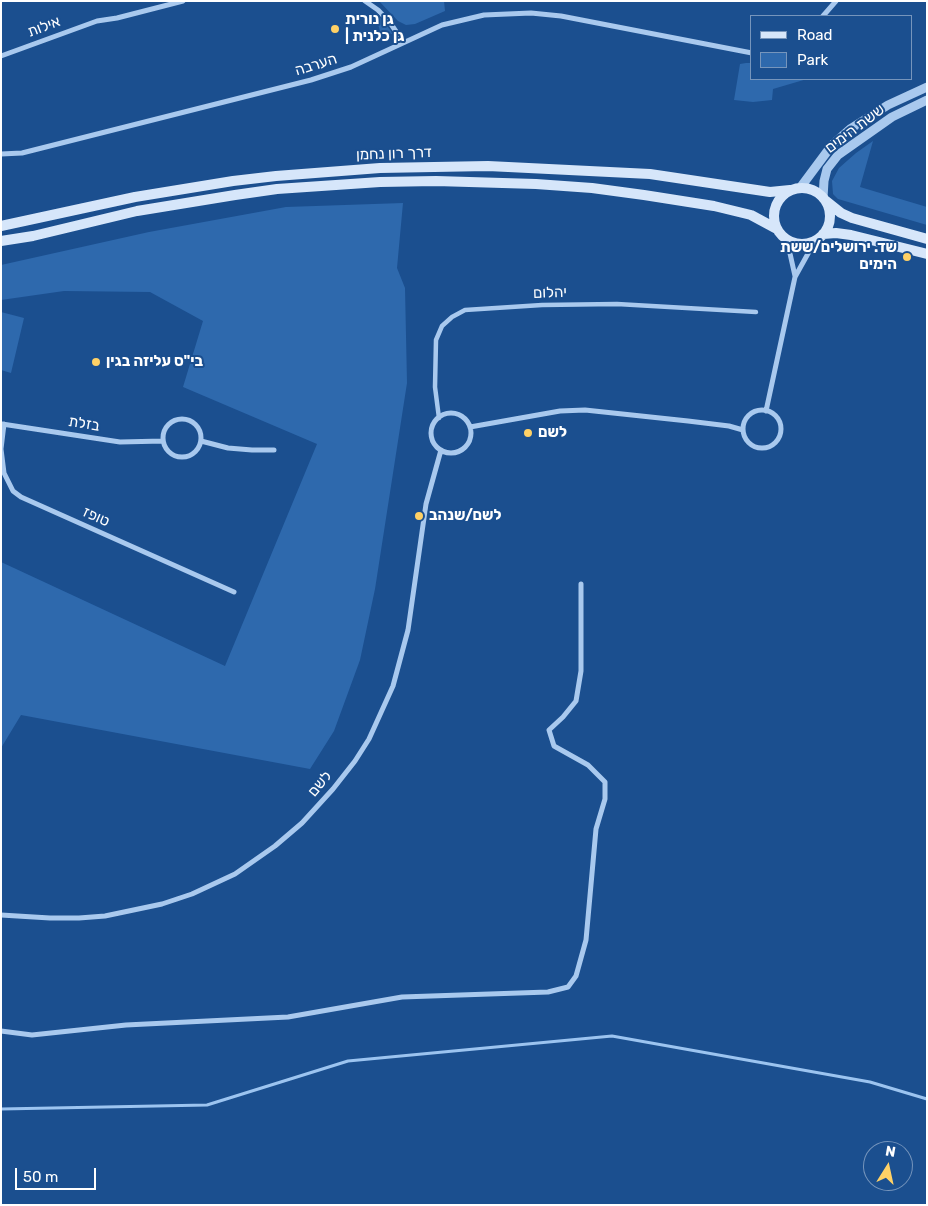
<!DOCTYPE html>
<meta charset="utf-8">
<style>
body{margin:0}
#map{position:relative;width:928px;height:1206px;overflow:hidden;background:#1b4f8f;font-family:Rubik,sans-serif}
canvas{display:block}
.frame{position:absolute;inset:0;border:2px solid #fff;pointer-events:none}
.legend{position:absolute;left:750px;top:15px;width:162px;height:65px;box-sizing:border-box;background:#1b4f8f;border:1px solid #7695bc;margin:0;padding:6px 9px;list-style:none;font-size:15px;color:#fff}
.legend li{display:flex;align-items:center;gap:10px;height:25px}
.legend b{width:25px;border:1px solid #7695bc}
.north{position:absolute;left:863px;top:1141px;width:50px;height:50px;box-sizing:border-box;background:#1b4f8f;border:1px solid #7695bc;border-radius:50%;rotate:10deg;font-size:14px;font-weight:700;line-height:20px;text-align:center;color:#fff}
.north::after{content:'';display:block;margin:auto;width:18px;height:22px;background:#ffd166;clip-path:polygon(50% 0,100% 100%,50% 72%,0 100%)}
.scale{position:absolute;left:15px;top:1168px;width:81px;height:22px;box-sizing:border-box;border:2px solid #fff;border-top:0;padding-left:6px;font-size:15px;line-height:18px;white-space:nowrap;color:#fff;-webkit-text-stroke:4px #1b4f8f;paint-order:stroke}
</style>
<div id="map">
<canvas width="928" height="1206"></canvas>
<div class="frame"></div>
<ul class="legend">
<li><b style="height:6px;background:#d6e6fa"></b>Road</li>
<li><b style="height:14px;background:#2e69ad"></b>Park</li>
</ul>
<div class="north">N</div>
<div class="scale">50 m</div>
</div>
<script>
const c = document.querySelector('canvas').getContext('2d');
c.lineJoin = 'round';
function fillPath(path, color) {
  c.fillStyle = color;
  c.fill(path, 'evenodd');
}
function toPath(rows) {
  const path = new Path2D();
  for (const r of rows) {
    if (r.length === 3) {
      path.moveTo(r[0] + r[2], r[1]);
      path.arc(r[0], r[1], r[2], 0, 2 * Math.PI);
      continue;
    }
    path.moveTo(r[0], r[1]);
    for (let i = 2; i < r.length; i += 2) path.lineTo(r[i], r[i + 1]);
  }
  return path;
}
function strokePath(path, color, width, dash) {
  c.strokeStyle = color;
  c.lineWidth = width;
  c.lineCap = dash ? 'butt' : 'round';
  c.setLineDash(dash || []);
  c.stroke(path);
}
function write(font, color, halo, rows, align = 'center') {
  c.font = font + ' Rubik,"Noto Sans Hebrew",sans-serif';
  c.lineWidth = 4;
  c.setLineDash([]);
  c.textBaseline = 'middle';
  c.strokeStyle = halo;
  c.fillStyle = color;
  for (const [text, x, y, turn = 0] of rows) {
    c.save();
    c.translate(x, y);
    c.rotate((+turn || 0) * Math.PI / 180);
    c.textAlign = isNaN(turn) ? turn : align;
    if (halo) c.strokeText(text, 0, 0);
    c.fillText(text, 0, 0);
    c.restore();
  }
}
const green = toPath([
 [379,1,444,1,445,11,415,24,406,25,398,21],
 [378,15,391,31,392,34,383,35,380,32,379,27,374,20],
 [746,63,752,63,752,79,807,79,773,89,772,100,753,102,734,100,740,64],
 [873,141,860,187,927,207,927,225,838,199,833,194,832,181,839,168,856,153],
 [403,203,397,268,405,288,407,383,375,589,360,660,334,731,310,769,21,715,1,748,1,562,225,666,317,444,183,387,203,321,150,292,64,291,1,300,1,265,149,232,286,207],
 [1,312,24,318,11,373,1,370]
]);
const stream = toPath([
 [1,1109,207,1105,348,1061,612,1036,870,1082,927,1099]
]);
const pedestrian = toPath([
 [439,418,435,387,436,340,442,326,452,317,465,310,542,305,617,304,756,312]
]);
const minor = toPath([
 [365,1,378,10,391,24,403,42],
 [823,16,836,1],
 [1,56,97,21,117,18,183,1],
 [1,154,22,153,311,80,351,67,442,25,484,15,531,13,561,16,752,53],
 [787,240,795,276],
 [762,429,19],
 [766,411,795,277,815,241],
 [451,433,20],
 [182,438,19],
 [2,424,120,442,163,441],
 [4,424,1,449,4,473,13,491,21,497,234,592],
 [470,427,560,411,585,410,688,421,729,426,743,430],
 [201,441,228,448,252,450,274,450],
 [1,915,50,918,79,918,105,916,162,904,192,894,235,874,275,846,302,823,333,789,355,761,369,739,393,686,408,630,426,504,441,450],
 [1,1031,32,1035,126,1025,288,1017,402,997,548,992,568,987,576,976,586,940,596,829,605,799,605,782,588,765,554,746,549,730,563,717,576,701,581,671,581,584]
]);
const tertiary = toPath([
 [800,188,832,145,850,129,888,105,927,87],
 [823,198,824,181,827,169,838,155,892,117,927,100]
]);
const secondary = toPath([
 [802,216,28],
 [826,201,841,213,852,218,927,239],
 [1,226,135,197,233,181,276,176,380,168,488,166,650,174,770,192,790,190],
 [823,234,836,233,851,235,927,254],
 [1,241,33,236,137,211,235,195,277,189,380,182,436,181,536,184,592,188,644,195,714,206,751,215,777,229]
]);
const markers = [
 [335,29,5,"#ffd166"],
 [907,257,5,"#ffd166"],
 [96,362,5,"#ffd166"],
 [528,433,5,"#ffd166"],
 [419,516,5,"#ffd166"]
];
const poiNames = [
 ["גן נורית",345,20],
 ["| גן כלנית",345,37],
 ["שד. ירושלים/ששת",897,248,"right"],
 ["הימים",897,265,"right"],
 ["בי\"ס עליזה בגין",106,362],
 ["לשם",538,433],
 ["לשם/שנהב",429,516]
];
const streetNames = [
 ["אילות",44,27,-21],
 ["הערבה",316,65,-17],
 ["ששת הימים",855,129,-37],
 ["דרך רון נחמן",394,154,-2],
 ["יהלום",550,293,-2],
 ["בזלת",84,424,9],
 ["טופז",96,517,24],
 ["לשם",320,784,-50]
];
fillPath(green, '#2e69ad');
strokePath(stream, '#9cc4f0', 3);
strokePath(pedestrian, '#a9c9ee', 4.5);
strokePath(minor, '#a9c9ee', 5);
strokePath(tertiary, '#a9c9ee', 9);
strokePath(secondary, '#d6e6fa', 10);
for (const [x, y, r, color] of markers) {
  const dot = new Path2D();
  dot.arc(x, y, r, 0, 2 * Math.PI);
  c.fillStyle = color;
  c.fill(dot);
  strokePath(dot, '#1b4f8f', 2);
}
write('bold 15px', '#fff', '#1b4f8f', poiNames, 'left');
write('15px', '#fff', '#1b4f8f', streetNames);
</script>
